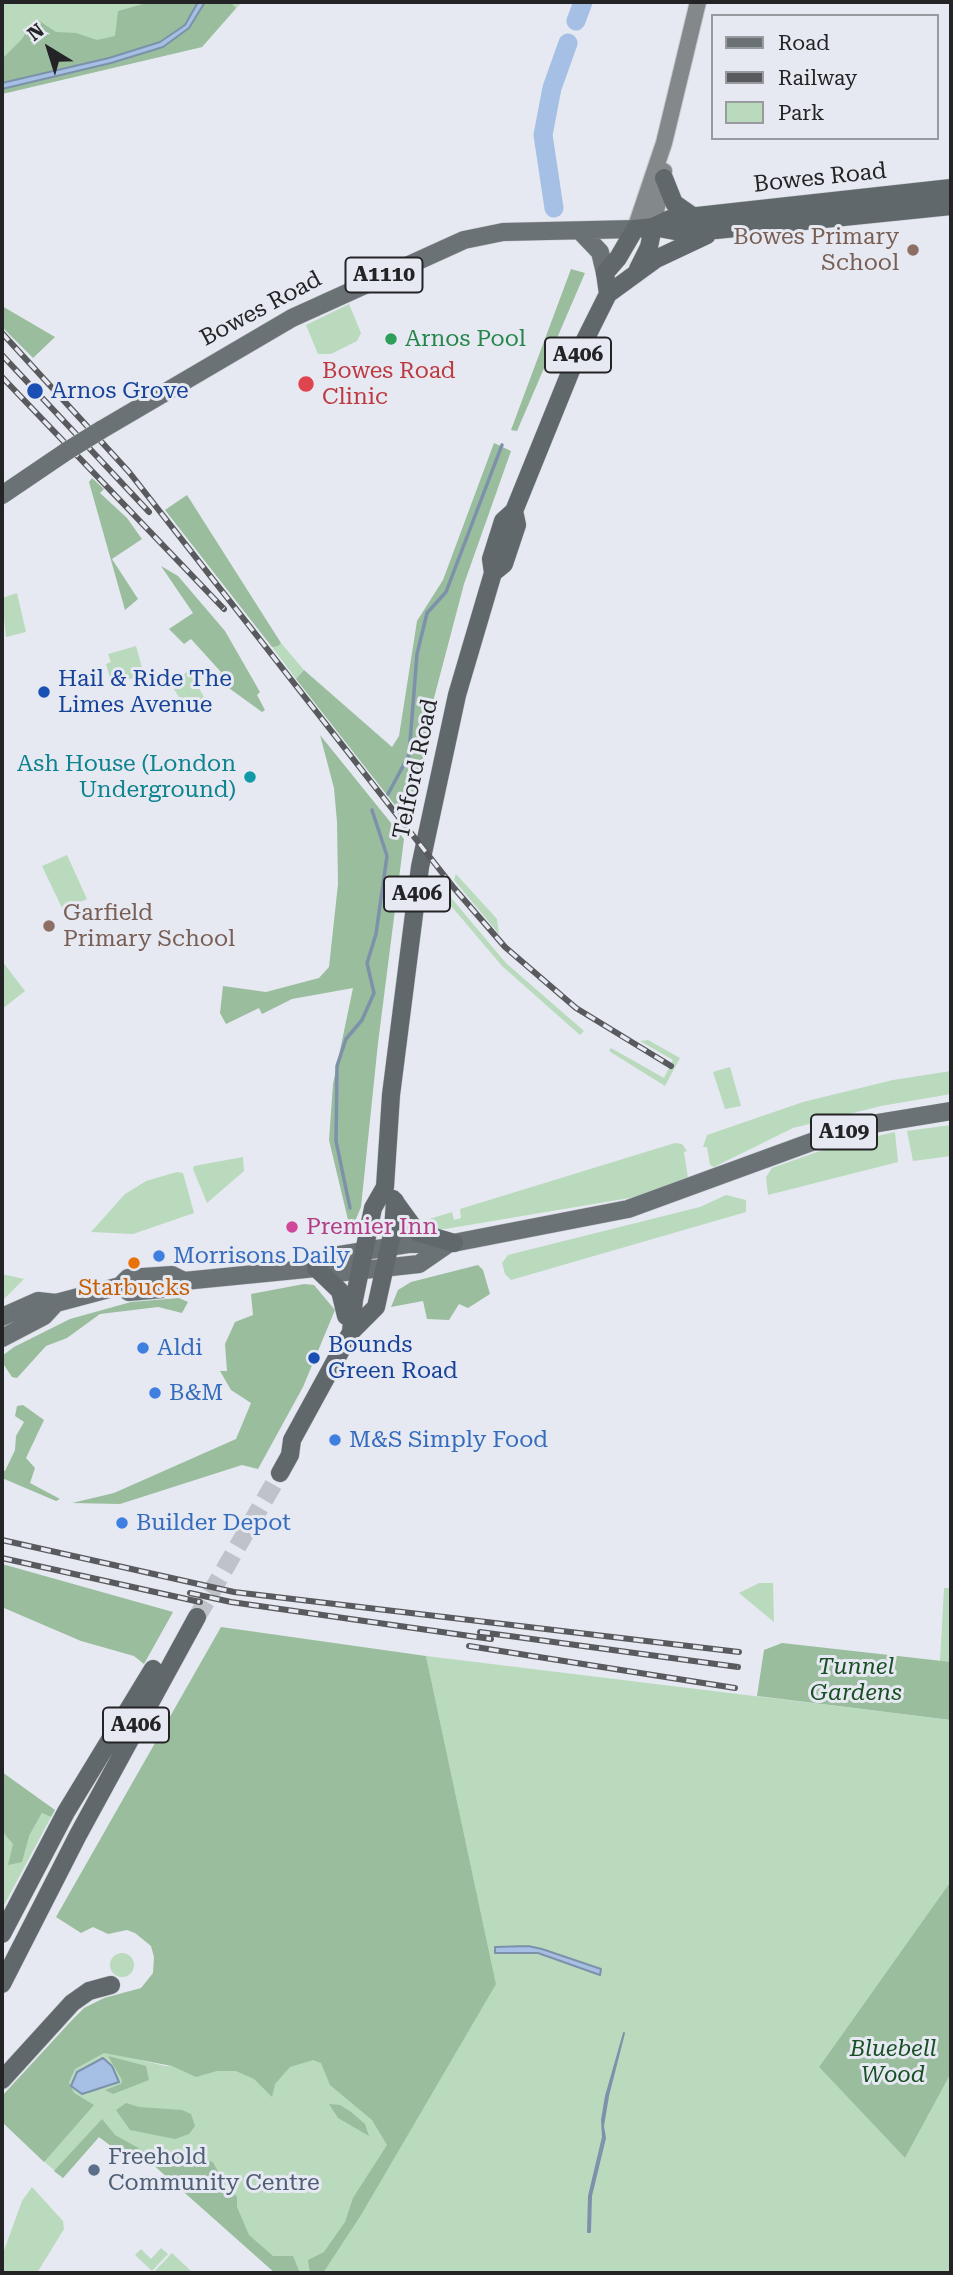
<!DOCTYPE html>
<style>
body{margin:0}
#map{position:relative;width:953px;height:2275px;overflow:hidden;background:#e6e9f1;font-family:"Roboto Serif",serif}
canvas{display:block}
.frame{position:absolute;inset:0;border:4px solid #242427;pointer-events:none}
.legend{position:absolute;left:711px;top:14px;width:228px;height:126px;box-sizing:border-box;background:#e6e9f1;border:2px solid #989aa0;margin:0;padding:9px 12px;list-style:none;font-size:21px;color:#242427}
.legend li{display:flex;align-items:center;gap:14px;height:35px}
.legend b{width:35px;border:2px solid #989aa0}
.north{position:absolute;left:14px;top:14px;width:70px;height:70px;-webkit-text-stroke:5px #e6e9f1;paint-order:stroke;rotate:322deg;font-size:19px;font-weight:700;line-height:28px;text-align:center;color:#242427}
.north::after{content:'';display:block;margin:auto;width:24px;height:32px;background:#242427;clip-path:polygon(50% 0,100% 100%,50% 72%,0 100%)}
</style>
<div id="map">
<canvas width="953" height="2275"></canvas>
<div class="frame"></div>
<ul class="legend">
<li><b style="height:9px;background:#6b7275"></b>Road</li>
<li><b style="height:9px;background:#595a5e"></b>Railway</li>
<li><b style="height:19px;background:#b9dabc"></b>Park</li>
</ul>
<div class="north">N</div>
</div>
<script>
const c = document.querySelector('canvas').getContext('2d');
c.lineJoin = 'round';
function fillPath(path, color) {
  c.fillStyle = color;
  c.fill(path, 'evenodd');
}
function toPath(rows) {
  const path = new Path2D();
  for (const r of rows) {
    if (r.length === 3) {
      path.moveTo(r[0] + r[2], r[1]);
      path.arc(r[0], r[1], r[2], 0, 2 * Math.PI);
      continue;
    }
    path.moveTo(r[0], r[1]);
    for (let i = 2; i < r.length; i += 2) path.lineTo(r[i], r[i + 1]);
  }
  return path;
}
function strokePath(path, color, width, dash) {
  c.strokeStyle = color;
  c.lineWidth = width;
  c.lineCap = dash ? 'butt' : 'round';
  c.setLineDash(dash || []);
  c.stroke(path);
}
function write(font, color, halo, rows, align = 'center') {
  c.font = font + ' "Roboto Serif",serif';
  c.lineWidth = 6;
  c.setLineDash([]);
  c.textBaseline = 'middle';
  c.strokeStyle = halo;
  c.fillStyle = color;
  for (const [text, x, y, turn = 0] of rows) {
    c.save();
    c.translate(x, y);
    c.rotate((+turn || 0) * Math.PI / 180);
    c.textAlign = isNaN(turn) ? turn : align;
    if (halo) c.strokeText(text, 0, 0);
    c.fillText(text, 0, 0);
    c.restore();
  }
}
const green = toPath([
 [2,2,242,2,202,47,2,94],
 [349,304,361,333,357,341,331,354,318,354,306,325],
 [17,593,26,632,6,637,2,598],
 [281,643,304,670,296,679,272,647],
 [136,646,144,675,112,684,106,664,111,662,108,654],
 [189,671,204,697,185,708,170,682],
 [67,855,87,899,63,910,42,866],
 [456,874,497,919,499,934,454,880],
 [442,887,506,963,584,1031,580,1035,502,966,441,894],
 [2,961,25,991,2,1009],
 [648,1040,680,1058,665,1086,609,1051,611,1048,664,1078,673,1060,640,1041],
 [730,1067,741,1106,725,1109,713,1072],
 [951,1071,951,1094,881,1106,793,1128,714,1167,710,1165,707,1147,703,1147,707,1135,803,1102,893,1080],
 [951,1125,951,1156,913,1161,907,1131],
 [895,1132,898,1162,768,1195,766,1177,772,1168,834,1146],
 [675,1143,682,1144,687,1151,684,1152,688,1178,647,1195,445,1229,428,1229,420,1222,452,1212,454,1220,461,1218,460,1209],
 [243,1157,244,1171,207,1203,193,1169,194,1166],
 [177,1172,183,1173,194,1213,133,1234,91,1232,125,1194,146,1181],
 [726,1195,746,1200,746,1212,511,1280,505,1274,502,1263,508,1255,700,1207],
 [2,1274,24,1279,2,1301],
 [759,1583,773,1583,774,1622,739,1593],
 [944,1588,951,1588,951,1662,940,1661],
 [426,1656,951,1720,951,1881,819,2067,905,2158,951,2073,951,2273,275,2273,149,2161,134,2163,99,2137,63,2178,38,2156,67,2121,52,2082,104,2052,166,2066,233,2064,496,1984],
 [42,1813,51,1817,2,1909,2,1831,13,1843,29,1836],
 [122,1965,12],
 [32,2187,63,2221,64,2229,37,2273,2,2273,2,2256,22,2201],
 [161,2248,168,2254,152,2271,135,2255,141,2249,151,2259],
 [172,2253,193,2273,153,2273]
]);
const forest = toPath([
 [150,2,230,2,236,8,202,47,2,94,2,59,22,39,31,24,38,20,56,32,76,33,97,40,115,36,118,11],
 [571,269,585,273,517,431,511,430],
 [2,306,55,337,33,358,2,327],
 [494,443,511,451,464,584,434,698,418,785,410,815,405,818,296,679,304,670,392,747,399,736,417,621,443,580],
 [92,478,104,489,100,493,127,518,142,539,112,559,138,599,125,610,89,482],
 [187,495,281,643,278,646,272,647,165,510],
 [161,566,178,576,225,631,260,692,257,695,265,710,262,712,215,678,221,672,191,639,184,644,169,629,193,613],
 [320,735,404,839,378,1043,361,1207,356,1219,349,1224,329,1140,333,1084,353,988,292,999,262,1014,259,1008,226,1024,220,1013,223,986,266,992,319,978,329,967,338,884,337,822,334,788],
 [478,1265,483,1270,490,1294,468,1308,459,1304,449,1320,427,1319,423,1301,391,1307,398,1290,411,1282],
 [304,1284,314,1285,335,1310,303,1387,258,1469,242,1465,120,1504,72,1503,114,1493,236,1439,251,1403,231,1390,220,1371,227,1371,225,1344,235,1322,253,1315,251,1294],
 [179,1298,188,1302,182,1313,158,1307,100,1314,67,1338,46,1346,17,1378,12,1377,2,1362,2,1356,14,1347,70,1319,131,1302],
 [23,1405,44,1420,26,1458,35,1468,30,1483,60,1499,56,1501,2,1478,2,1470,5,1471,15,1450,16,1436,24,1422,15,1416,17,1406],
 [2,1564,173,1612,144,1664,134,1656,81,1641,4,1608,2,1613],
 [221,1627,426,1656,496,1984,361,2215,323,2273,310,2273,308,2260,324,2252,345,2222,353,2198,387,2145,372,2120,330,2085,321,2063,313,2060,290,2067,275,2084,272,2097,254,2079,236,2071,217,2071,196,2077,172,2066,104,2053,75,2069,69,2082,74,2093,94,2105,44,2162,2,2122,2,2096,73,2019,84,2008,104,1998,141,1988,153,1973,154,1957,151,1946,135,1933,127,1930,108,1934,93,1927,81,1933,56,1917],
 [782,1643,951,1662,951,1720,757,1696,764,1650],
 [2,1772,55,1810,51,1817,42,1813,29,1836,22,1862,8,1865,13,1844,2,1831],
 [951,1881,951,2073,905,2158,819,2067],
 [108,2056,146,2066,149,2080,113,2094,105,2090,121,2084,122,2080],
 [126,2103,139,2107,182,2110,191,2114,195,2126,189,2134,175,2139,130,2130,116,2110],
 [329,2104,340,2105,351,2112,365,2124,369,2136,338,2118],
 [102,2119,115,2135,160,2160,203,2159,213,2162,218,2172,209,2188,232,2192,237,2197,237,2207,249,2235,273,2256,293,2256,300,2273,275,2273,149,2161,134,2163,99,2137,63,2178,54,2171]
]);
const water = toPath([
 [198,2,205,2,189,28,163,47,111,63,2,89,2,83,109,58,160,42,185,25,198,2],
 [528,1946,542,1949,601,1969,600,1975,538,1953,495,1953,495,1947,528,1946],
 [624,2033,608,2096,603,2126,605,2138,591,2196,590,2232,588,2232,589,2196,603,2137,602,2120,606,2096,624,2033],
 [103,2058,112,2066,119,2082,82,2094,71,2086,77,2072,103,2058]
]);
const stream = toPath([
 [388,794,409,755,417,654,427,613,446,592,502,445],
 [350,1208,336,1141,337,1066,346,1039,362,1020,374,993,367,963,376,934,387,856,372,810]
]);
const river = toPath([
 [576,21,583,2],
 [554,208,543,135,552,88,568,43]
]);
const trunkTunnel = toPath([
 [197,1617,280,1473]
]);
const secondary = toPath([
 [653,227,664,171],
 [635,229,664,143,698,2]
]);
const primary = toPath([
 [580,231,600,252,605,273],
 [101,430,292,318,464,240,503,232,635,229],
 [2,495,67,451],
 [316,1268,333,1256,408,1244,448,1244,628,1209,828,1136,866,1125,951,1111],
 [120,1286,129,1292,174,1288,184,1281],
 [2,1317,38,1301,56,1303,120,1286,128,1278,172,1275,184,1281,316,1268,336,1273,419,1264,448,1244],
 [2,1338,44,1316,56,1303]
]);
const trunk = toPath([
 [664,178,674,203,694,217],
 [653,227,670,219,951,188],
 [638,269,649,247,653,227],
 [608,294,656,259,707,235],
 [493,573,504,564,517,525,514,511],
 [393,1199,417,1232,454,1243],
 [316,1268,340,1291,346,1316],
 [351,1332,354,1300,373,1208,385,1187,391,1095,420,867,457,695,493,573,491,559,503,521,514,511,576,358,608,294,605,273,618,258,635,229,653,227,680,232,716,230,951,206],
 [280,1473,290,1455,292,1440,351,1332,376,1307,393,1230,395,1201],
 [2,1934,66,1812,153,1669],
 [2,1984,78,1835,197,1617],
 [2,2080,72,2003,89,1991,111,1985]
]);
const rail = toPath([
 [2,333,129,472,454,888,505,947,576,1008,671,1066],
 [2,355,149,512],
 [2,377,224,609],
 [2,1540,234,1592,739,1652],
 [2,1558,200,1602],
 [190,1593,231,1602,491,1639],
 [480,1632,738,1667],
 [469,1646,735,1688]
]);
const primaryBridge = toPath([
 [67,451,101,430]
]);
const markers = [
 [913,250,7,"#8d6e63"],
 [391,339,7,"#2e9e5b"],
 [306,384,9,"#e0444e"],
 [35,391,9,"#1a4fb4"],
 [44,692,7,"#1a4fb4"],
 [250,777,7,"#0f9aa8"],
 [49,926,7,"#8d6e63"],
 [292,1227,7,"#d1479c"],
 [159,1256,7,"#3f7fe0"],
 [134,1263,7,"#e8710a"],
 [143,1348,7,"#3f7fe0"],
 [314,1358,7,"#1a4fb4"],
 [155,1393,7,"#3f7fe0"],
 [335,1440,7,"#3f7fe0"],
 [122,1523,7,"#3f7fe0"],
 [94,2170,7,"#5c6f8a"]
];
const shields = [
 [384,275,77],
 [578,355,66],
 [417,894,66],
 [844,1132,66],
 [136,1725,66]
];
const shieldNames = [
 ["A1110",384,275],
 ["A406",578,355],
 ["A406",417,894],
 ["A109",844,1132],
 ["A406",136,1725]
];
const streetNames = [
 ["Bowes Road",820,178,-6],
 ["Bowes Road",261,309,-28],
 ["Telford Road",416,769,-78]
];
const educationNames = [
 ["Bowes Primary",899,237],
 ["School",899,263],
 ["Garfield",63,913,"left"],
 ["Primary School",63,939,"left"]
];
const leisureNames = [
 ["Arnos Pool",405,339]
];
const healthNames = [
 ["Bowes Road",322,371],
 ["Clinic",322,397]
];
const transitNames = [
 ["Arnos Grove",51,391],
 ["Hail & Ride The",58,679],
 ["Limes Avenue",58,705],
 ["Bounds",328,1345],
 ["Green Road",328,1371]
];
const cultureNames = [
 ["Ash House (London",236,764],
 ["Underground)",236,790]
];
const hotelNames = [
 ["Premier Inn",306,1227]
];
const shopNames = [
 ["Morrisons Daily",173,1256],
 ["Aldi",157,1348],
 ["B&M",169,1393],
 ["M&S Simply Food",349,1440],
 ["Builder Depot",136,1523]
];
const foodNames = [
 ["Starbucks",134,1288]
];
const parkNames = [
 ["Tunnel",856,1667],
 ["Gardens",856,1693],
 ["Bluebell",893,2049],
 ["Wood",893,2075]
];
const serviceNames = [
 ["Freehold",108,2157],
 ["Community Centre",108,2183]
];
fillPath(green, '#b9dabc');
fillPath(forest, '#99bd9d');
fillPath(water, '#a5c0e4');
strokePath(water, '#7e91ab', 2);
strokePath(stream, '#7e91ab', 3.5);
strokePath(river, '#a5c0e4', 19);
strokePath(trunkTunnel, '#bfc2c9', 18, [18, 9]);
strokePath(secondary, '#c3c6cd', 18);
strokePath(primary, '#c3c6cd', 19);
strokePath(trunk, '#c3c6cd', 19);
strokePath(secondary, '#83888b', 16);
strokePath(primary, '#6b7275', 18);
strokePath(trunk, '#60686c', 18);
strokePath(rail, '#595a5e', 6);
strokePath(rail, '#e6e9f1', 3.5, [10]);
strokePath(primaryBridge, '#c3c6cd', 19, []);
strokePath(primaryBridge, '#6b7275', 18);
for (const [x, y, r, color] of markers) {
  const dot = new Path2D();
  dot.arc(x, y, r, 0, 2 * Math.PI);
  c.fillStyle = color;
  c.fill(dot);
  strokePath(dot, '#e6e9f1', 2.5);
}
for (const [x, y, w] of shields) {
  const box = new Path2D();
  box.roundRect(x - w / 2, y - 17.5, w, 35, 5);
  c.fillStyle = '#e6e9f1';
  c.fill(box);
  strokePath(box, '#242427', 2);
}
write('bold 21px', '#242427', null, shieldNames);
write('23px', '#242427', '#e6e9f1', streetNames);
write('23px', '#785e54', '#e6e9f1', educationNames, 'right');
write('23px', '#27864d', '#e6e9f1', leisureNames, 'left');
write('23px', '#be3a42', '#e6e9f1', healthNames, 'left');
write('23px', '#164399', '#e6e9f1', transitNames, 'left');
write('23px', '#0d838f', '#e6e9f1', cultureNames, 'right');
write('23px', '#b23c85', '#e6e9f1', hotelNames, 'left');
write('23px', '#366cbe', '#e6e9f1', shopNames, 'left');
write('23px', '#c56008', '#e6e9f1', foodNames);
write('italic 23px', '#194f25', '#e6e9f1', parkNames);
write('23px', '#4e5e75', '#e6e9f1', serviceNames, 'left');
</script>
